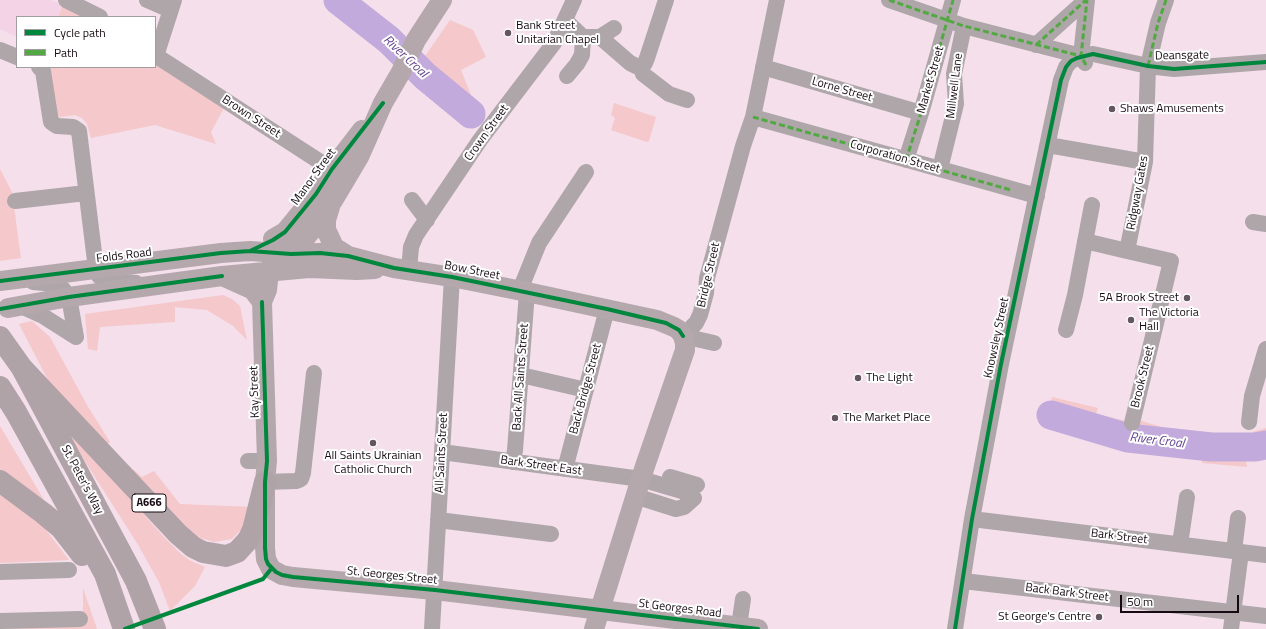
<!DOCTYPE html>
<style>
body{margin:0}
#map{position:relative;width:1266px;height:629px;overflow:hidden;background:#f4dfeb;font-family:"Titillium Web",sans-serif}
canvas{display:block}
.legend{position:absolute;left:16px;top:16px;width:140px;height:52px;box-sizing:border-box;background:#fff;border:1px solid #a29da1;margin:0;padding:5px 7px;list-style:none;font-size:12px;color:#170b13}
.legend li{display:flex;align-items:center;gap:8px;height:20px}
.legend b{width:20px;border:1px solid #a29da1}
.scale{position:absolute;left:1120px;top:595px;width:119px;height:18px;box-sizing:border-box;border:2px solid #170b13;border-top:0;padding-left:5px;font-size:12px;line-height:14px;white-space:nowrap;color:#170b13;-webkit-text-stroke:3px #fff;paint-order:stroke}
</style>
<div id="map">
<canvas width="1266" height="629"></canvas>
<ul class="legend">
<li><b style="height:5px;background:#00873e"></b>Cycle path</li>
<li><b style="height:5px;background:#52a842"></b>Path</li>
</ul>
<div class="scale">50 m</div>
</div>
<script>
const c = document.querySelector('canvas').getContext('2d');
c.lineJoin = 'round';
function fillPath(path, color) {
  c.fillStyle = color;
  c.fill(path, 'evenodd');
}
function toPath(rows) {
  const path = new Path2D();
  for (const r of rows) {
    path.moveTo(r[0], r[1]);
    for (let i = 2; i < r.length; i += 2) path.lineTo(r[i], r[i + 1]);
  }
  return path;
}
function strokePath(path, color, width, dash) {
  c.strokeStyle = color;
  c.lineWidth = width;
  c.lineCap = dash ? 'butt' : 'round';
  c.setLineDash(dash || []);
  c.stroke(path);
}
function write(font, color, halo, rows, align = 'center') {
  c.font = font + ' "Titillium Web",sans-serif';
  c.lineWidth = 4;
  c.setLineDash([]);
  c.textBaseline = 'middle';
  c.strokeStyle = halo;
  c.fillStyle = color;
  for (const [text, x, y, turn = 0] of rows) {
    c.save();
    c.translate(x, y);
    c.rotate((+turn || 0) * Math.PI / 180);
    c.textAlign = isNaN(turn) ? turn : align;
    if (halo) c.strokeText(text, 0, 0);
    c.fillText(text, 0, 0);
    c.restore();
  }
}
const built = toPath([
 [0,0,50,0,63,5,58,17,17,17,17,36,14,36,0,29]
]);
const green = toPath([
 [63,5,87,17,58,17],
 [450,20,473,30,486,57,461,70,471,95,460,111,425,85,423,59],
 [155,63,224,108,211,132,216,144,155,125,91,138,87,124,82,118,75,115,60,117,55,114,47,67,155,67],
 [614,103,656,117,649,141,647,142,611,130,615,118,611,115],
 [0,169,12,192,21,258,0,261],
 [223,295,232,299,240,306,247,340,233,326,207,310,175,307,175,322,100,327,97,351,88,349,85,314],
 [32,321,50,337,87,405,110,442,106,445,50,384,19,324],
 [1052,397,1098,408,1096,414,1130,422,1135,419,1162,427,1242,436,1247,467,1202,463,1202,459,1130,449,1077,432,1045,424],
 [54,413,163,536,181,554,191,561,205,567,195,586,170,611,159,582,137,543],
 [0,426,44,500,0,472],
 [1266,428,1266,454,1252,432],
 [128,465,142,477,154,471,180,504,252,507,246,524,232,539,214,542,197,537,180,524],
 [0,493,40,522,69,560,0,563],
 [83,588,97,629,0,629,0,624,83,622]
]);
const river = toPath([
 [338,0,389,40,425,76,471,114],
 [1051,415,1128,438,1211,447,1255,447,1266,445]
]);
const minor = toPath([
 [66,0,100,17],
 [147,0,170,10],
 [889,0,964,26,1081,56],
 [565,20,583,37,600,37,630,63,636,66,641,66,645,63,647,58,666,0],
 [600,37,614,28],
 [1036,45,1086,0],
 [0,50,17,57],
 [155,55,342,176],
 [156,56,174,0],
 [1085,63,1081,56,1087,0],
 [641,66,643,74,669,94,687,100],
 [39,67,43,71,51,122,57,126,73,127,79,131,96,269,99,276,104,280,136,283],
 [763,67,921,113],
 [567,76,577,64,582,55,583,37],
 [753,117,1037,196],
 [1048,145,1145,162],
 [906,160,921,113,953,0],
 [940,169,956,104,954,74,964,26],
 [412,200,427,220],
 [15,201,86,193],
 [1253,222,1266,224],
 [1085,241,1127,251],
 [409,270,411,247,416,235,480,140,554,43,574,0],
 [33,282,55,284,63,289,69,297,76,337],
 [520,290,539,243,586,172],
 [21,306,43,316,76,337],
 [1066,330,1075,295,1092,205],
 [683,336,696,323,700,315,706,293,707,278,743,146,753,117,777,0],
 [683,336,714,343],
 [521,375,586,390],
 [1249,422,1252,396,1266,349],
 [1132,423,1171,261,1127,251,1145,162,1148,66,1158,23,1166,0],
 [442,452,641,479,682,491,694,498],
 [248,461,267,461],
 [513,462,515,450,527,292],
 [565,469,607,309],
 [670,477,697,485],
 [265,482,296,481,301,479,303,473,314,373],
 [635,496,676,509,684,507,694,498],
 [972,519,1266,555],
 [438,520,551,534],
 [1180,544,1187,497],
 [1234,551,1238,518],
 [0,572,69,570],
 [963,581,1266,616],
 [0,621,80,619],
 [739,626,743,599],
 [432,629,452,277],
 [955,629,972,519,1001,364,1061,80,1066,67,1071,61,1077,58,1093,54,1148,66,1174,69,1266,62],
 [1231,629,1241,552]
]);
const major = toPath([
 [330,207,326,220,326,230,329,236,334,247,348,256],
 [285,232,269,271,267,290,262,302,267,461,265,482,265,548,266,559,271,569,282,575,293,577,435,590,758,629],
 [273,239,285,232,303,210,332,169,362,130],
 [285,259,301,243,316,225,334,199,359,157,383,103,401,72,416,40,442,0],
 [222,276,253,290,262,302],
 [0,281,221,253,250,251,291,254,320,253,348,256,394,268,452,277,527,292,657,320,674,327,679,330,683,336,685,343,685,350,644,469,594,629],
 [8,308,69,297,222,276,309,268,357,270,375,269]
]);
const highway = toPath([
 [0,337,22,368,136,581,155,629],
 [22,368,178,534,193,547,203,552,226,556,237,552,248,540,253,530,265,482],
 [0,387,16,412,105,574,124,629],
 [0,481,43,513,61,528,82,555]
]);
const quiet = toPath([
 [889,0,964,26,1081,56],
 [1036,45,1086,0],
 [1086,65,1081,56,1087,0],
 [1148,66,1158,23,1166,0],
 [753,117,1011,190],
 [906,160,921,113,953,0]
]);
const cycleway = toPath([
 [250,251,273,240,285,232,316,194,332,169,383,103],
 [0,281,221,253,250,251,291,254,320,253,348,256,394,268,452,277,607,309,666,323,679,330,683,336],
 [262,302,267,461,265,482,265,548,266,559,268,564,276,572,282,575,293,577,435,590,758,629],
 [0,309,69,297,222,276],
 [125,629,263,579,271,569],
 [955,629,972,519,1001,364,1061,80,1066,67,1071,61,1077,58,1093,54,1148,66,1174,69,1266,62]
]);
const markers = [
 [508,33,4,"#64555f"],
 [1112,109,4,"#64555f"],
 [1187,298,4,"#64555f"],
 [1131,320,4,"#64555f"],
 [858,378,4,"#64555f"],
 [835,418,4,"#64555f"],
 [373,443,4,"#64555f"],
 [1099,617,4,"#64555f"]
];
const shields = [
 [149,503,34]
];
const shieldNames = [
 ["A666",149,503]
];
const poiNames = [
 ["Bank Street",516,26],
 ["Unitarian Chapel",516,40],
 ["Shaws Amusements",1120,109],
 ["5A Brook Street",1179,298,"right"],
 ["The Victoria",1139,313],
 ["Hall",1139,327],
 ["The Light",866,378],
 ["The Market Place",843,418],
 ["All Saints Ukrainian",373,456,"center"],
 ["Catholic Church",373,470,"center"],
 ["St George's Centre",1091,617,"right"]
];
const streetNames = [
 ["Deansgate",1182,56,-1],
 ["Market Street",931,80,-74],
 ["Millwell Lane",955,86,-83],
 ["Lorne Street",842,90,16],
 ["Brown Street",251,117,33],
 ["Crown Street",487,133,-54],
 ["Corporation Street",895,157,16],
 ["Manor Street",314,177,-54],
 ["Ridgway Gates",1138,193,-80],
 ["Folds Road",124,256,-7],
 ["Bow Street",472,271,11],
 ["Bridge Street",709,275,-77],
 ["Knowsley Street",997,338,-78],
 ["Back All Saints Street",521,377,-86],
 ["Brook Street",1143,377,-76],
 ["Back Bridge Street",586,389,-75],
 ["Kay Street",255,392,-92],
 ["All Saints Street",442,453,-87],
 ["Bark Street East",541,466,8],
 ["St. Peter's Way",82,480,62],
 ["Bark Street",1119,537,7],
 ["St. Georges Street",392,576,6],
 ["Back Bark Street",1067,593,7],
 ["St Georges Road",680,609,7]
];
const waterNames = [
 ["River Croal",405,57,43],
 ["River Croal",1157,441,7]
];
fillPath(built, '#f4d3e6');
fillPath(green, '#f5c8cb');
strokePath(river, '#c2abdc', 29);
strokePath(minor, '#aea6a9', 16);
strokePath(major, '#b4a8ad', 20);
strokePath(highway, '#afa3a8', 22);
strokePath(quiet, '#52a842', 3, [6, 3]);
strokePath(cycleway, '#00873e', 4);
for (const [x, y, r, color] of markers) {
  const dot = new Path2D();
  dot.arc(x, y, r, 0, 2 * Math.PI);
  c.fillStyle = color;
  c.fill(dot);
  strokePath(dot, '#fff', 1.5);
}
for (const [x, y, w] of shields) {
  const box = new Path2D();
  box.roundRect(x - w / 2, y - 9, w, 18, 3);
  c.fillStyle = '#fff';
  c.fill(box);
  strokePath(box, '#170b13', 1);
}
write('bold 11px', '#170b13', null, shieldNames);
write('12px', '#170b13', '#fff', poiNames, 'left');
write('12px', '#170b13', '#fff', streetNames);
write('italic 13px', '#63428f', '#fff', waterNames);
</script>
